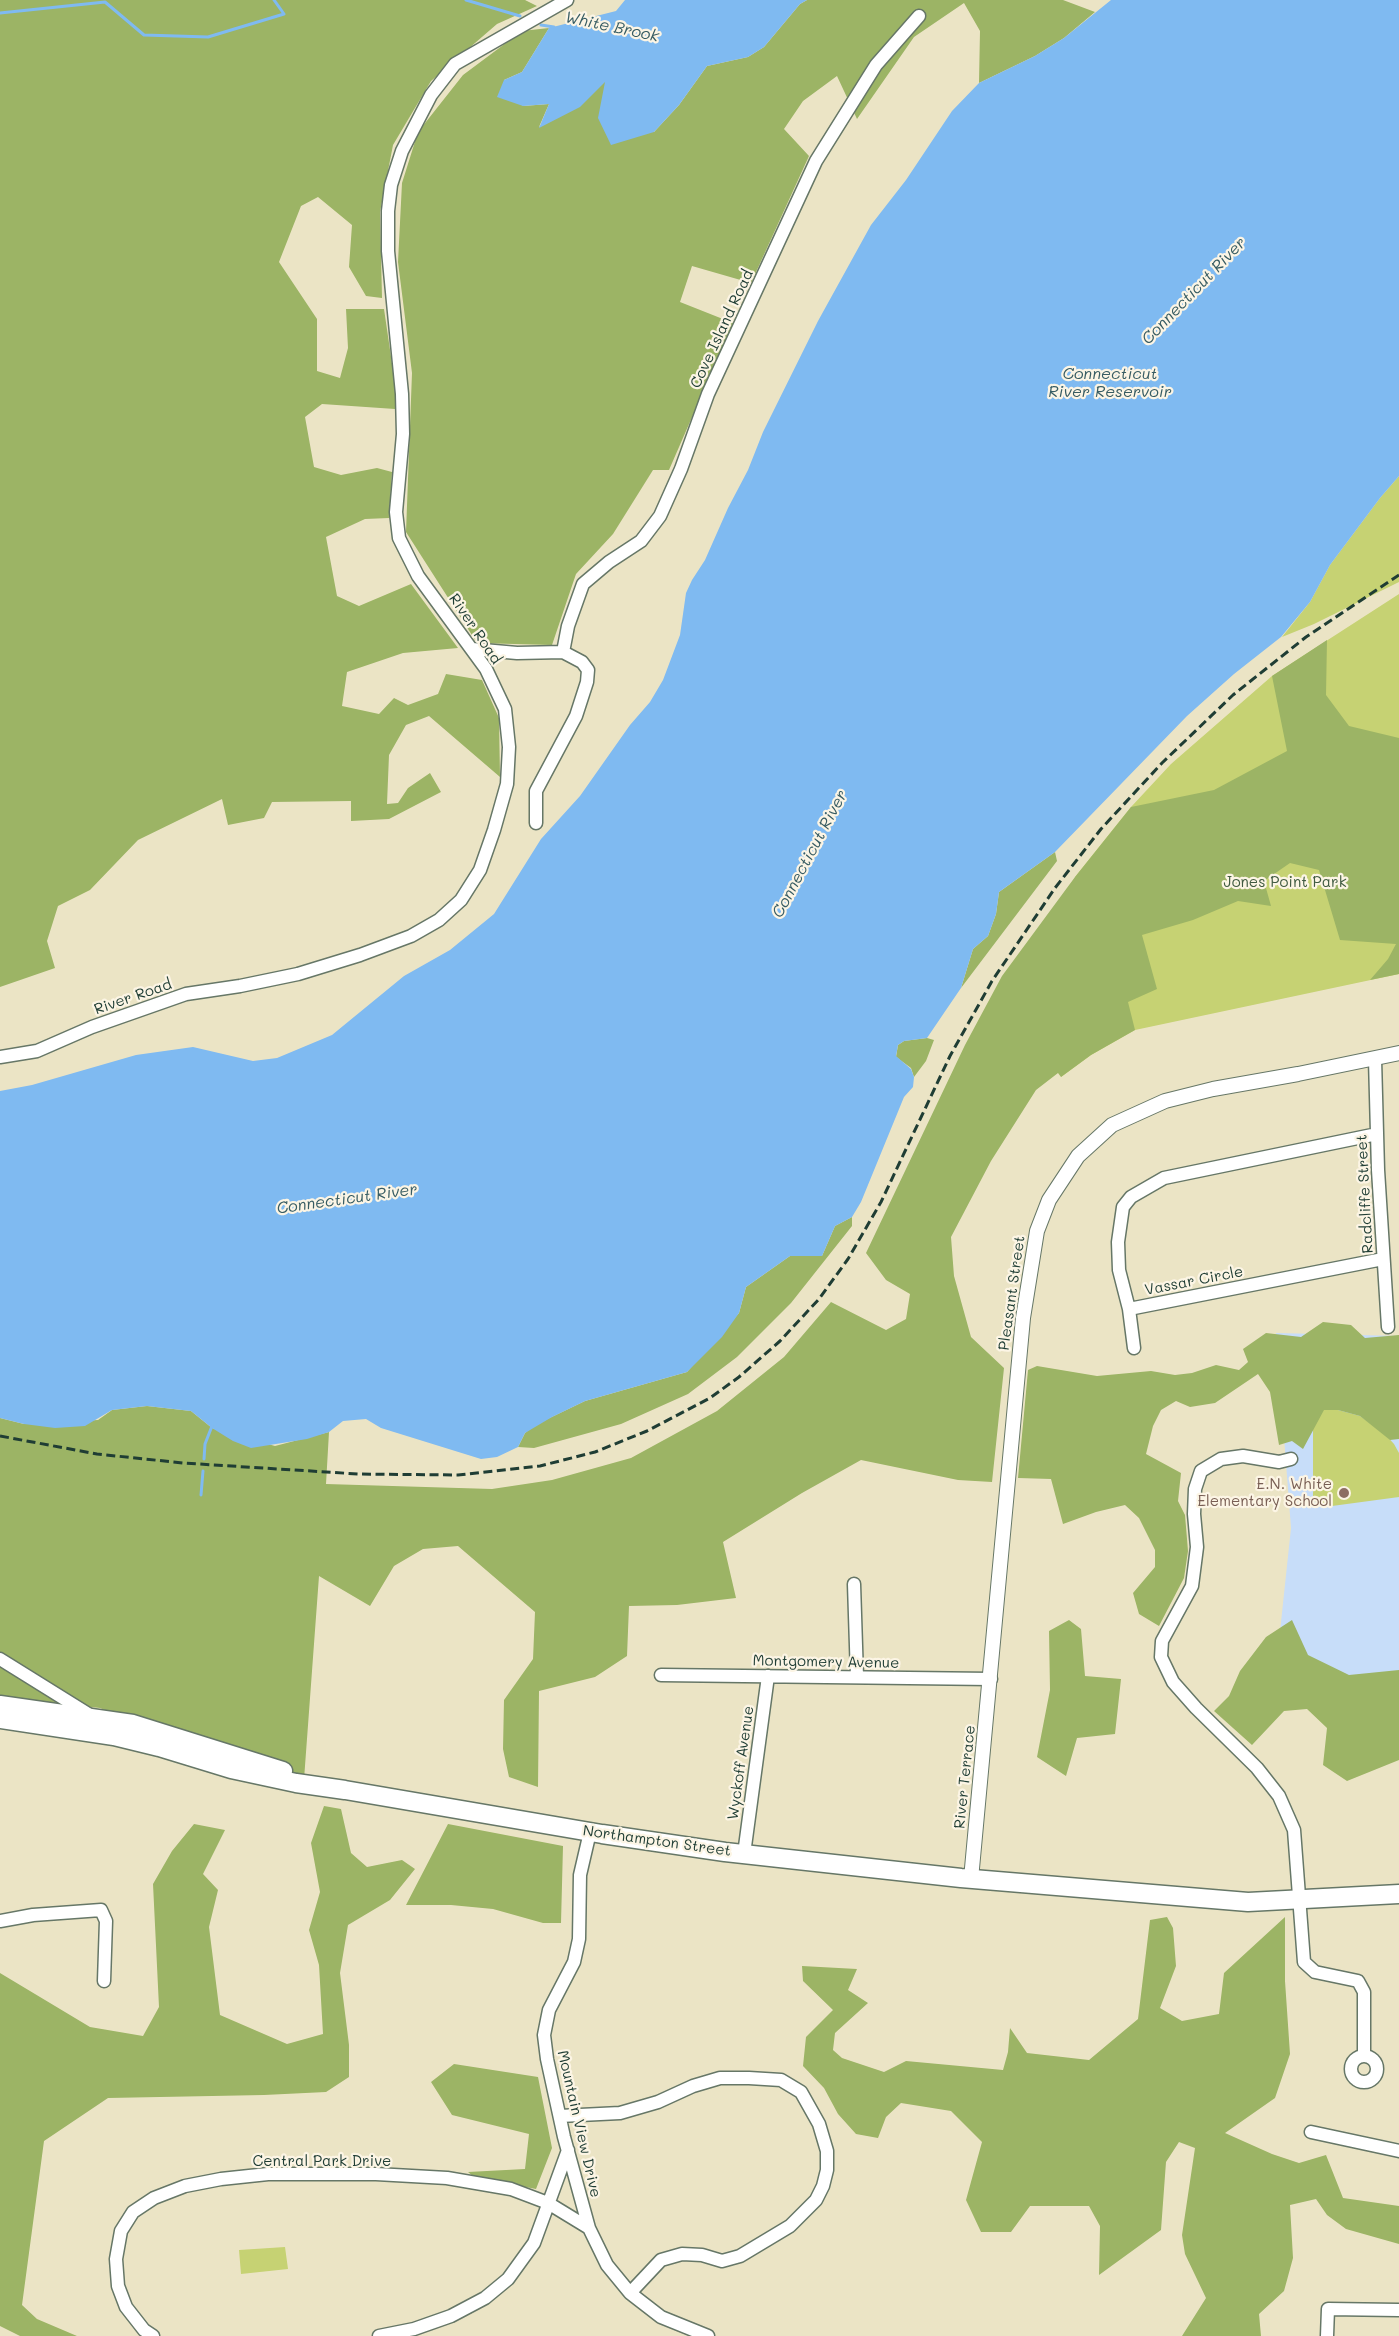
<!DOCTYPE html>
<style>
body{margin:0}
canvas{display:block;background:#ebe4c5}
</style>
<canvas width="1399" height="2336"></canvas>
<script>
const c = document.querySelector('canvas').getContext('2d');
c.lineJoin = 'round';
function fillPath(path, color) {
  c.fillStyle = color;
  c.fill(path, 'evenodd');
}
function toPath(rows) {
  const path = new Path2D();
  for (const r of rows) {
    if (r.length === 3) {
      path.moveTo(r[0] + r[2], r[1]);
      path.arc(r[0], r[1], r[2], 0, 2 * Math.PI);
      continue;
    }
    path.moveTo(r[0], r[1]);
    for (let i = 2; i < r.length; i += 2) path.lineTo(r[i], r[i + 1]);
  }
  return path;
}
function strokePath(path, color, width, dash) {
  c.strokeStyle = color;
  c.lineWidth = width;
  c.lineCap = dash ? 'butt' : 'round';
  c.setLineDash(dash || []);
  c.stroke(path);
}
function write(font, color, halo, rows, align = 'center') {
  c.font = font + ' Mali,sans-serif';
  c.lineWidth = 4.5;
  c.setLineDash([]);
  c.textBaseline = 'middle';
  c.strokeStyle = halo;
  c.fillStyle = color;
  for (const [text, x, y, turn = 0] of rows) {
    c.save();
    c.translate(x, y);
    c.rotate((+turn || 0) * Math.PI / 180);
    c.textAlign = isNaN(turn) ? turn : align;
    if (halo) c.strokeText(text, 0, 0);
    c.fillText(text, 0, 0);
    c.restore();
  }
}
const built = toPath([
 [1276,1333,1399,1336,1399,1685,1274,1688,1291,1528]
]);
const green = toPath([
 [1399,476,1399,582,1314,624,1282,637,1310,602,1330,565,1380,498],
 [1399,594,1399,974,1135,1030,1091,1055,1061,1077,1075,877,1131,807,1171,764,1272,676],
 [1323,1410,1338,1410,1360,1416,1384,1433,1394,1444,1399,1453,1399,1497,1332,1506,1320,1506,1313,1500,1313,1427],
 [285,2247,288,2269,241,2274,239,2250]
]);
const forest = toPath([
 [0,0,525,0,537,6,497,24,431,81,393,145,380,212,382,298,366,296,349,267,352,225,318,197,301,206,279,262,317,319,317,371,340,378,348,348,346,309,384,309,395,384,395,409,322,404,305,417,314,467,341,475,377,468,392,472,389,518,365,519,326,537,337,596,359,606,411,584,458,648,403,653,347,672,342,706,379,714,394,698,408,705,438,694,446,674,482,680,499,718,500,777,429,716,406,725,389,755,387,804,398,803,408,788,430,773,441,792,389,819,351,821,351,801,272,802,264,818,228,825,222,799,138,840,90,890,58,906,47,941,55,968,0,987],
 [807,0,1063,0,1095,12,1064,38,1035,56,979,83,980,31,964,3,914,37,857,119,837,76,803,101,784,129,809,156,751,283,692,266,680,302,733,323,669,470,653,470,613,534,576,574,552,645,477,643,406,532,412,373,398,262,402,183,418,132,463,75,522,31,549,28,522,72,504,80,523,106,549,104,539,127,605,81,654,132,679,105,707,66,748,57,764,47,800,4],
 [1327,640,1326,695,1349,726,1399,738,1399,974,1370,980,1388,959,1396,944,1340,940,1319,870,1290,863,1264,881,1271,906,1238,901,1193,920,1142,935,1157,989,1128,1002,1135,1030,1091,1055,1061,1077,1058,1073,1036,1090,991,1161,951,1237,954,1276,971,1337,1004,1368,992,1482,958,1480,861,1460,802,1493,723,1542,736,1598,677,1605,629,1606,627,1656,595,1677,539,1691,538,1787,509,1777,503,1749,504,1700,533,1659,535,1612,458,1546,423,1549,394,1566,370,1606,319,1576,303,1793,100,1708,0,1697,0,1418,24,1424,98,1420,112,1410,147,1406,191,1411,212,1428,275,1446,329,1432,326,1484,492,1489,552,1480,631,1458,717,1411,784,1357,831,1302,886,1330,906,1319,910,1294,886,1280,866,1253,965,1045,1002,976,1075,877,1131,807,1214,790,1287,751,1272,676],
 [1055,852,1057,861,961,988,973,949,988,936,996,914,999,892],
 [927,1038,934,1040,926,1061,914,1077,911,1068,896,1057,898,1045,904,1041],
 [852,1217,852,1226,791,1303,737,1357,688,1394,621,1424,534,1448,518,1447,525,1433,535,1425,585,1401,687,1372,739,1313,746,1287,790,1256,822,1256,835,1226],
 [1323,1322,1351,1325,1365,1338,1399,1335,1399,1439,1390,1440,1360,1416,1338,1410,1324,1410,1303,1449,1292,1441,1279,1445,1270,1392,1258,1374,1215,1403,1190,1407,1176,1401,1161,1410,1153,1426,1146,1454,1181,1473,1178,1501,1185,1515,1188,1551,1184,1578,1159,1626,1139,1614,1133,1593,1155,1567,1155,1550,1139,1518,1125,1505,1096,1512,1063,1524,1051,1479,1018,1478,1028,1370,1037,1366,1097,1376,1151,1371,1175,1375,1192,1373,1216,1365,1239,1370,1248,1362,1243,1349,1266,1333,1301,1337],
 [1069,1620,1081,1629,1085,1676,1121,1679,1115,1734,1077,1738,1066,1776,1037,1757,1050,1690,1049,1631],
 [1292,1620,1308,1655,1349,1675,1399,1670,1399,1760,1347,1781,1323,1765,1327,1728,1307,1709,1284,1711,1252,1745,1214,1711,1229,1696,1240,1671,1266,1637],
 [324,1806,341,1809,351,1853,367,1867,402,1860,415,1869,390,1900,348,1925,340,1973,349,2045,349,2077,326,2092,264,2095,108,2098,44,2141,22,2305,37,2319,77,2336,20,2336,0,2326,0,1973,90,2027,143,2036,159,2007,153,1884,172,1851,194,1824,225,1830,203,1874,218,1890,209,1927,220,2015,287,2044,323,2034,319,1965,309,1930,320,1892,311,1843],
 [448,1824,563,1846,561,1923,543,1923,493,1909,451,1905,406,1905],
 [1167,1917,1173,1928,1176,1966,1160,2008,1182,2021,1219,2014,1224,1973,1285,1917,1285,1981,1290,2054,1275,2098,1225,2133,1272,2154,1299,2163,1326,2155,1343,2198,1399,2206,1399,2244,1346,2229,1327,2215,1316,2199,1290,2205,1293,2258,1284,2291,1259,2314,1261,2336,1182,2336,1206,2298,1185,2254,1182,2235,1195,2148,1179,2142,1166,2162,1161,2230,1099,2275,1100,2226,1089,2206,1030,2206,1011,2232,981,2232,966,2200,982,2142,951,2111,901,2103,886,2117,878,2138,856,2134,838,2114,824,2088,803,2066,806,2037,833,2010,803,1981,802,1966,857,1969,848,1990,868,2003,835,2033,833,2050,842,2058,884,2072,906,2061,1003,2070,1008,2052,1010,2028,1027,2053,1089,2060,1138,2019,1150,1920],
 [454,2064,538,2077,552,2148,536,2189,474,2177,468,2172,525,2169,529,2134,452,2115,431,2082]
]);
const water = toPath([
 [625,0,807,0,800,4,764,47,748,57,707,66,679,105,654,132,611,145,598,118,605,82,580,107,539,128,549,104,523,106,497,97,504,80,522,72,549,28,616,11],
 [1111,0,1399,0,1399,476,1380,498,1330,565,1310,602,1281,637,1234,674,1187,716,1055,852,999,892,996,914,988,936,973,949,961,988,946,1010,927,1038,904,1041,898,1045,896,1056,911,1069,914,1077,913,1087,904,1097,861,1202,852,1217,835,1226,822,1256,790,1256,746,1287,739,1313,722,1337,687,1372,585,1401,552,1417,525,1433,518,1447,497,1457,481,1459,381,1428,366,1419,343,1421,329,1432,307,1439,251,1448,233,1441,212,1428,191,1411,147,1406,112,1410,85,1426,55,1428,24,1424,0,1418,0,1091,32,1085,136,1055,193,1047,253,1061,277,1058,332,1035,404,976,450,950,494,914,541,839,580,796,630,725,650,702,663,680,680,635,686,593,692,580,705,560,728,508,748,470,763,432,818,321,871,225,906,180,952,111,979,83,1035,56,1064,38]
]);
const stream = toPath([
 [466,0,520,16],
 [0,13,105,2,144,35,208,37,284,14,274,0],
 [541,25,554,27],
 [204,1459,205,1444,212,1426],
 [201,1495,203,1471]
]);
const minor = toPath([
 [472,649,517,653,563,652,582,662,588,670,587,682,576,716,536,791,536,823],
 [563,652,568,626,583,584,609,562,641,541,660,516,681,469,708,394,816,161,876,65,919,16],
 [0,1057,37,1051,92,1027,186,994,240,986,298,974,360,955,411,936,439,920,461,900,480,870,494,830,507,784,509,747,505,709,486,669,418,576,399,538,396,512,403,434,402,394,388,251,388,211,391,185,402,151,431,95,455,64,567,0],
 [1375,1059,1378,1170,1388,1327],
 [1377,1134,1164,1178,1131,1197,1123,1207,1118,1242,1119,1270,1129,1309,1383,1259],
 [1129,1309,1134,1348],
 [1291,1459,1279,1462,1243,1456,1221,1459,1201,1471,1195,1489,1194,1514,1197,1547,1192,1586,1162,1641,1161,1657,1173,1682,1196,1708,1257,1768,1279,1796,1294,1830,1304,1962,1315,1972,1358,1981,1364,1992,1364,2056],
 [854,1584,857,1677],
 [0,1659,90,1715],
 [661,1675,991,1679],
 [590,1832,580,1875,579,1939,574,1962,549,2010,544,2035,547,2059,564,2137,589,2228,607,2265,630,2293,661,2317,708,2336],
 [744,1854,768,1676],
 [0,1921,33,1915,101,1910,106,1921,104,1981],
 [1364,2069,13],
 [560,2116,620,2113,658,2102,693,2086,720,2078,749,2078,781,2080,801,2092,819,2124,827,2151,827,2170,823,2186,816,2200,790,2226,740,2256,722,2261,702,2255,682,2254,661,2260,630,2293],
 [1311,2132,1399,2151],
 [153,2336,144,2330,126,2307,118,2286,116,2259,121,2231,133,2212,154,2198,185,2186,221,2179,268,2174,376,2174,447,2178,511,2189,548,2203,589,2228],
 [379,2336,414,2329,451,2316,485,2298,508,2279,534,2243,568,2150],
 [1327,2336,1328,2309,1399,2310]
]);
const tertiary = toPath([
 [971,1879,1023,1318,1037,1231,1049,1200,1078,1156,1112,1125,1165,1101,1213,1089,1298,1074,1399,1053]
]);
const primary = toPath([
 [0,1705,133,1724,283,1771],
 [0,1719,114,1736,159,1747,231,1769,296,1783,345,1790,602,1834,725,1852,961,1878,1248,1902,1399,1894]
]);
const rail = toPath([
 [0,1436,97,1454,183,1463,358,1474,458,1475,540,1466,595,1452,647,1431,710,1398,739,1377,780,1341,819,1299,848,1259,881,1202,950,1056,992,981,1055,888,1101,829,1162,763,1233,695,1306,637,1399,575]
]);
const markers = [
 [1344,1493,6,"#8d6e63"]
];
const streetNames = [
 ["Cove Island Road",722,329,-65],
 ["River Road",475,629,56],
 ["River Road",133,997,-19],
 ["Radcliffe Street",1365,1194,-93],
 ["Vassar Circle",1194,1281,-11],
 ["Pleasant Street",1012,1293,-82],
 ["Montgomery Avenue",826,1662,1],
 ["Wyckoff Avenue",741,1763,-82],
 ["River Terrace",965,1777,-84],
 ["Northampton Street",657,1841,8],
 ["Mountain View Drive",579,2124,77],
 ["Central Park Drive",322,2161]
];
const parkNames = [
 ["Jones Point Park",1285,882]
];
const educationNames = [
 ["E.N. White",1332,1484],
 ["Elementary School",1332,1501]
];
const waterNames = [
 ["White Brook",612,27,12],
 ["Connecticut River",1194,291,-46],
 ["Connecticut",1110,374],
 ["River Reservoir",1110,392],
 ["Connecticut River",810,854,-62],
 ["Connecticut River",347,1199,-8]
];
fillPath(built, '#c7ddf9');
fillPath(green, '#c6d273');
fillPath(forest, '#9cb465');
fillPath(water, '#7fbaf1');
strokePath(stream, '#7fbaf1', 3);
strokePath(minor, '#667767', 15);
strokePath(tertiary, '#667767', 16);
strokePath(primary, '#667767', 21);
strokePath(minor, '#fff', 12);
strokePath(tertiary, '#fff', 14);
strokePath(primary, '#fff', 18);
strokePath(rail, '#1f3d34', 3, [9, 4.5]);
for (const [x, y, r, color] of markers) {
  const dot = new Path2D();
  dot.arc(x, y, r, 0, 2 * Math.PI);
  c.fillStyle = color;
  c.fill(dot);
  strokePath(dot, '#fcf5e5', 2);
}
write('15px', '#1f3d34', '#fcf5e5', streetNames);
write('15px', '#405b41', '#fcf5e5', parkNames);
write('15px', '#785e54', '#fcf5e5', educationNames, 'right');
write('italic 16px', '#375c63', '#fcf5e5', waterNames);
</script>
